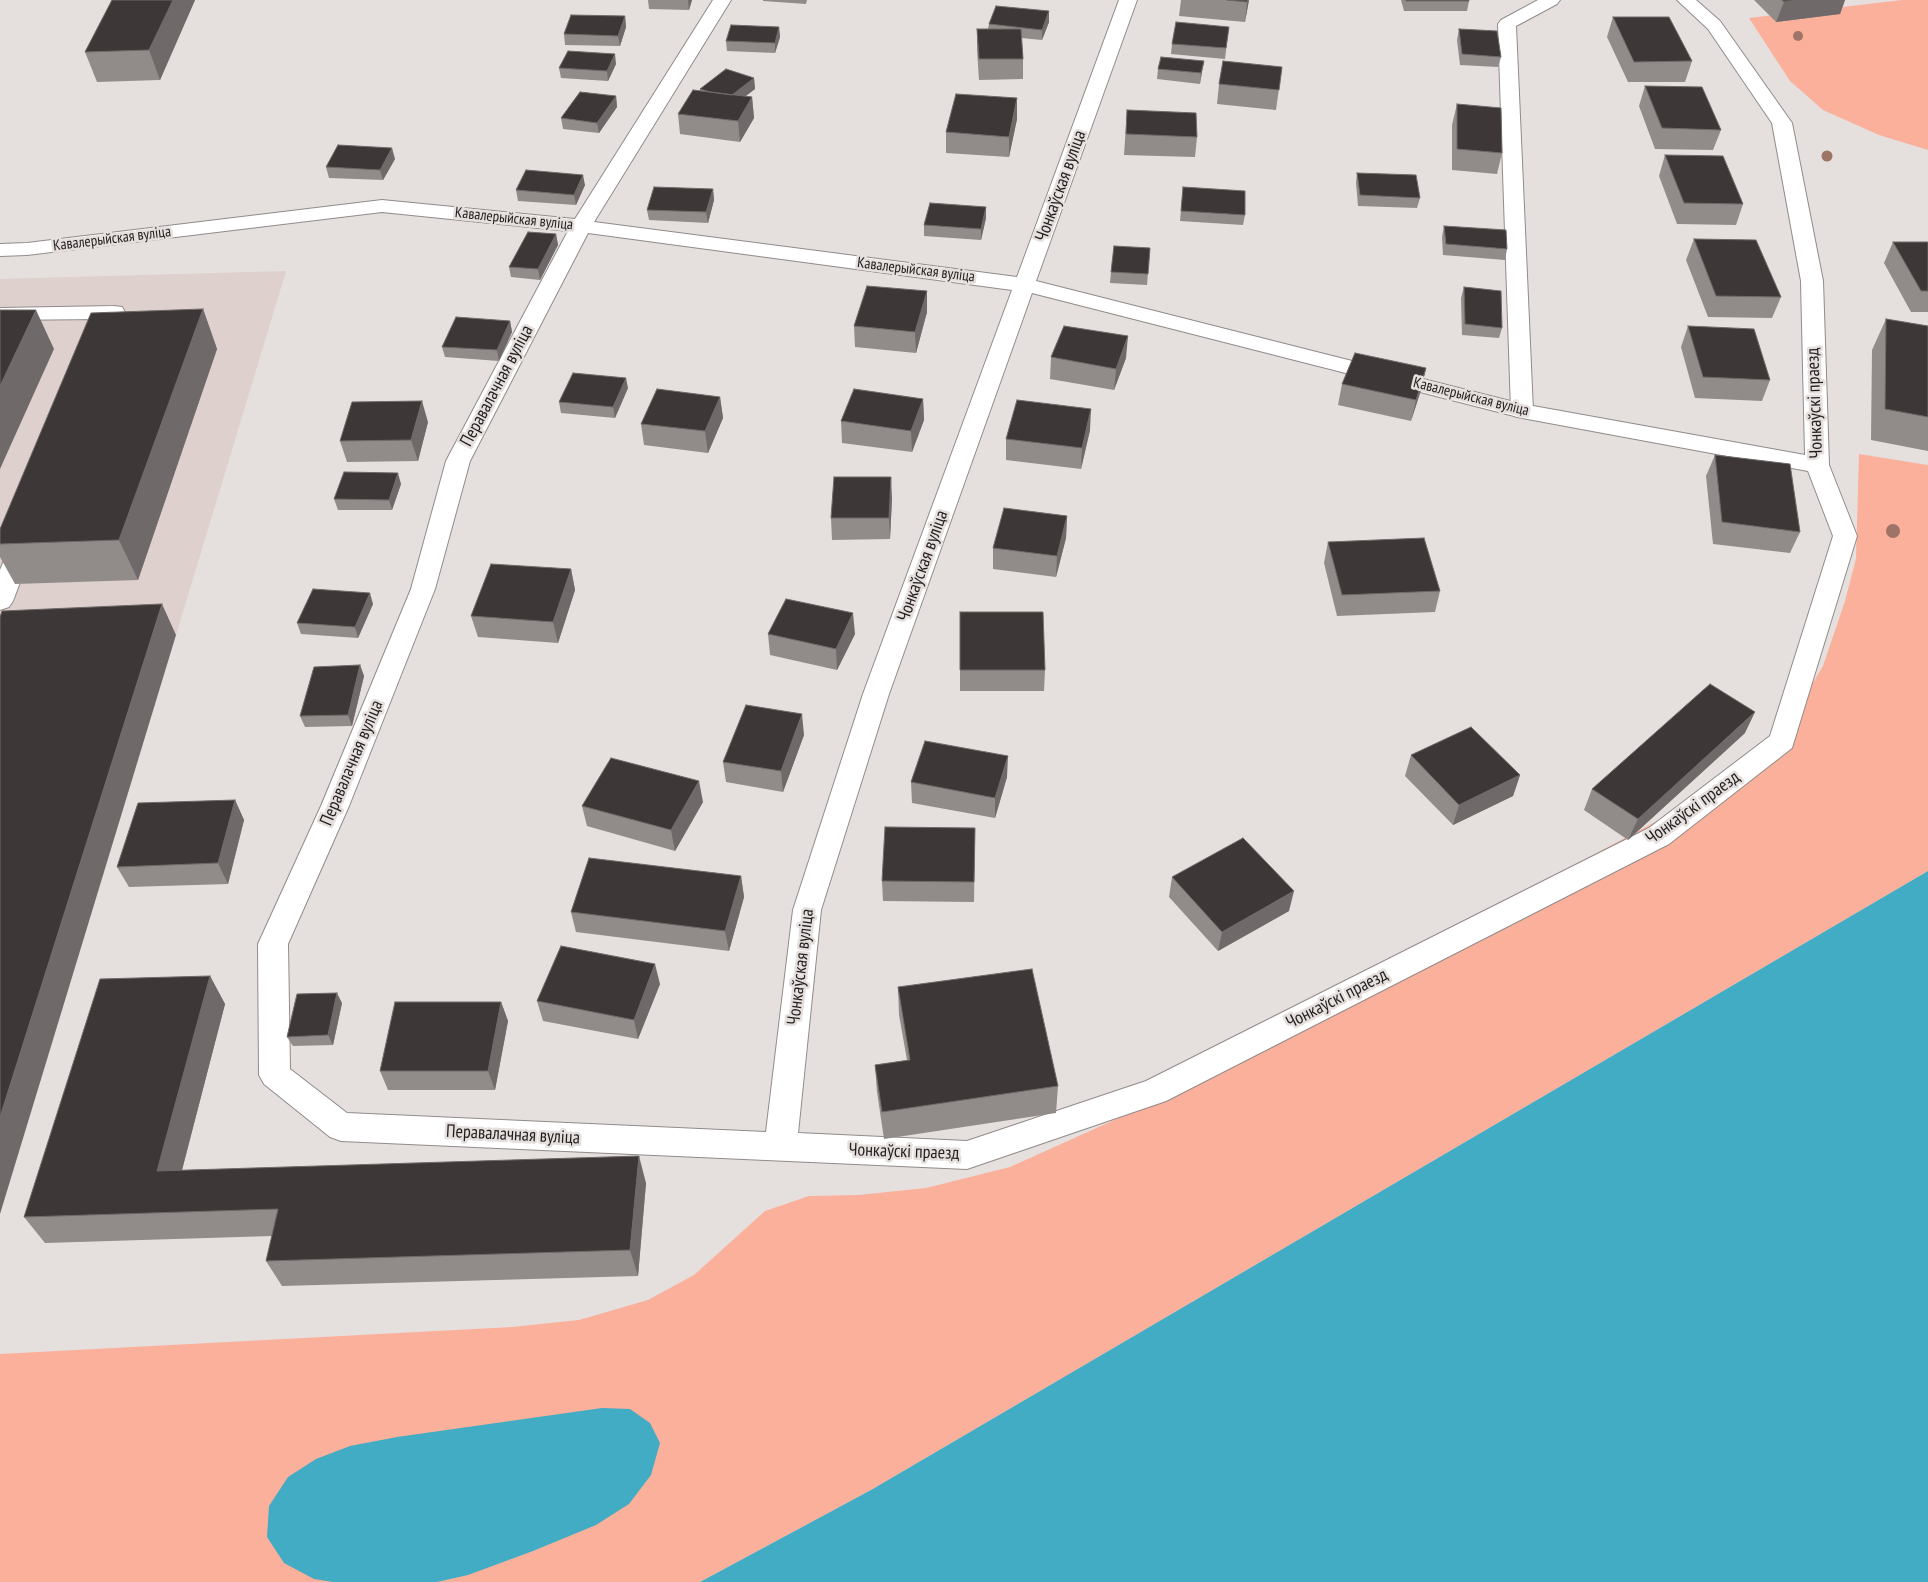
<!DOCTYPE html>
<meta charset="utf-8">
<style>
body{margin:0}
canvas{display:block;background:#e5dfdd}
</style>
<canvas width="1928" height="1582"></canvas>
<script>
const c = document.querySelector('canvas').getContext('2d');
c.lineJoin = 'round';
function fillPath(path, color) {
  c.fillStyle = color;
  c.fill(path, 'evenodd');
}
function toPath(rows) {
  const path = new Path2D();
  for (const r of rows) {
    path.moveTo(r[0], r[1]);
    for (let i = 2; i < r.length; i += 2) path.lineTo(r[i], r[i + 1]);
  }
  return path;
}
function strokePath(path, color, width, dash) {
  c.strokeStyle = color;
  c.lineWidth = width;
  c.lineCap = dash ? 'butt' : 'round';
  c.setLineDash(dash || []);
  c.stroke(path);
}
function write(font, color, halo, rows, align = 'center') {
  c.font = font + ' "PT Sans Narrow",sans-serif';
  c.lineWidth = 5;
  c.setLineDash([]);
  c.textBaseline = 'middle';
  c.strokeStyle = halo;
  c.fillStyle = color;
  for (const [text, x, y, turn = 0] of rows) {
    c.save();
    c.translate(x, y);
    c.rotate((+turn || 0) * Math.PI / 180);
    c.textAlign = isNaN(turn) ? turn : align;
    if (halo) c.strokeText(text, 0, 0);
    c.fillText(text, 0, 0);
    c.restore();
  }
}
const built = toPath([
 [286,271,176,635,0,1214,0,279]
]);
const green = toPath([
 [1902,0,1928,0,1928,150,1879,135,1823,110,1790,81,1749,18],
 [1859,454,1928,465,1928,871,871,1490,700,1582,0,1582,0,1354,512,1327,579,1320,648,1300,694,1275,765,1211,809,1196,859,1195,926,1188,1010,1167,1121,1117,1559,873,1676,811,1762,746,1799,706,1823,666,1845,601,1856,559]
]);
const water = toPath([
 [1928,871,1928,1582,700,1582,871,1490],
 [602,1408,630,1409,650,1423,660,1443,651,1475,629,1504,596,1525,533,1551,468,1575,437,1582,333,1582,314,1579,284,1563,267,1537,269,1506,288,1477,316,1459,350,1446,397,1437]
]);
const service = toPath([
 [1538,0,1560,0,1557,4,1516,26,1533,411,1530,416,1522,418,1514,416,1511,411,1498,24,1501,20,1538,0],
 [114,306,122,307,125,312,115,335,107,337,99,335,96,330,101,319,0,320,0,308,114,306],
 [24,532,33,534,36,540,13,601,9,607,0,610,0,570,15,534,24,532]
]);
const minor = toPath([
 [713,0,731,0,594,222,1017,277,1119,0,1137,0,1036,281,1522,404,1805,455,1801,281,1772,123,1708,29,1677,0,1696,0,1720,21,1792,123,1823,281,1829,465,1857,536,1792,748,1669,844,1166,1101,967,1169,341,1141,330,1137,264,1084,259,1075,258,944,321,806,411,589,446,461,568,231,382,212,27,255,0,256,0,244,27,243,382,200,575,219,713,0],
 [588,233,1012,290,863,694,793,910,766,1132,347,1113,290,1069,288,944,349,806,435,589,470,461,588,233],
 [1032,293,1522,418,1808,471,1833,536,1770,736,1649,828,1146,1081,967,1141,798,1133,821,910,889,694,1032,293]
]);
const trees = [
 [1798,36,5],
 [1827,156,5.5],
 [1893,531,7]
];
const wall = toPath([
 [112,0,195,0,160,80,97,82,85,52],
 [648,0,692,0,689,10,649,9],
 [763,0,807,0,806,4,763,1],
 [1181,0,1249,0,1245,22,1179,16],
 [1401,0,1469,0,1469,1,1467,11,1404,11],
 [1754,0,1845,0,1840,14,1776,22],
 [625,16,626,27,620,46,565,45,564,34],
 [1613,17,1692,61,1685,82,1628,82,1607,37],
 [1049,22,1042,40,1021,38,1023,59,1023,79,979,80,977,50,977,29,988,29,989,24],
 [779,27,780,37,775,53,727,51,726,41],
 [1229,27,1225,59,1171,54,1172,44],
 [1459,29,1501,57,1498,67,1460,65,1457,40],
 [1204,61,1200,84,1157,79,1158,69],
 [616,64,608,81,561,78,559,68],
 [1282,67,1276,110,1217,104,1219,84],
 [754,78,755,89,745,96,752,97,754,118,740,142,680,134,678,114,700,91,700,89],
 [1645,86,1721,130,1713,150,1655,149,1639,106],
 [616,96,617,107,599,133,563,129,561,118],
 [1457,104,1502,153,1497,174,1452,170,1452,125],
 [1127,110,1197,137,1195,157,1124,155],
 [1017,119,1009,157,946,153,946,132],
 [1665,155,1743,204,1736,225,1677,224,1659,176],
 [395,159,383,180,329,178,326,167],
 [1357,173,1420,198,1417,208,1358,206,1356,183],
 [585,185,576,205,518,201,516,190],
 [1183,187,1245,215,1243,225,1180,221],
 [713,189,714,200,708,223,649,220,647,210],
 [986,207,986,218,981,240,924,236,924,225],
 [1444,226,1507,249,1505,260,1443,255,1442,237],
 [556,234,558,245,540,280,511,277,509,267],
 [1694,239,1781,297,1772,318,1708,317,1686,260],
 [1893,242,1928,242,1928,312,1911,312,1884,263],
 [1150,248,1147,285,1110,283,1111,272],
 [1464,287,1502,328,1499,338,1462,335,1461,298],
 [927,291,927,312,916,353,855,347,854,326],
 [203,309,217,349,138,580,15,584,0,557,0,529],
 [1886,319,1928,326,1928,451,1871,440,1872,350],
 [510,321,512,332,499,361,445,357,442,347],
 [1688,326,1770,380,1762,401,1695,398,1681,347],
 [1051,357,1126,358,1114,390,1050,379],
 [1426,368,1421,390,1411,421,1338,405,1342,384],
 [628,388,615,418,561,413,559,402],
 [720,397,723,418,708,453,644,445,641,424],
 [923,399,924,420,912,452,842,443,841,421],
 [428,422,418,461,347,462,340,441],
 [1090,430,1081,469,1006,460,1006,439],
 [1715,455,1800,532,1790,553,1713,544,1706,476],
 [401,484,392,510,338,510,334,499],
 [892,498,890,539,832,540,831,518],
 [1067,516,1066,538,1056,577,993,569,993,548],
 [1328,542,1440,591,1435,612,1337,616,1324,563],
 [571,569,575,590,558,643,478,637,471,616],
 [373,604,358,638,301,634,297,623],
 [960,612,1045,670,1044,691,960,691],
 [768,634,855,634,837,670,770,655],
 [360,665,364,676,352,726,305,727,300,716],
 [1745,733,1628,840,1584,810,1592,789],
 [804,735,783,792,726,782,723,762],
 [1411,755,1520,775,1513,796,1453,825,1405,776],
 [1007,777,995,818,912,803,911,782],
 [235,800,244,820,228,884,129,887,117,867],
 [703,802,675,851,587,826,582,806],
 [975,828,974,902,883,901,882,881],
 [741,876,744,897,729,951,576,932,571,912],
 [1172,877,1289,911,1218,951,1169,897],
 [210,976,225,1004,182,1170,646,1183,638,1276,282,1286,266,1261,272,1236,45,1243,24,1217],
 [660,984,638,1039,543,1021,537,1001],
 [898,987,1058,1086,1056,1113,884,1139,877,1092,875,1065,907,1060,899,1015],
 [501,1002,508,1021,495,1090,388,1090,380,1071],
 [342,1003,333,1045,293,1046,287,1037]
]);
const shadedWall = toPath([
 [173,0,195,0,160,80,149,50],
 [688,0,692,0,689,10],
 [1248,0,1249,0,1245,22,1247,2],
 [1796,0,1845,0,1840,14,1776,22,1784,2],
 [1049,11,1049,22,1042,40,1042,30],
 [625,16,626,27,620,46,618,36],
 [779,27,780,37,775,53,775,43],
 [615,54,616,64,608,81,607,71],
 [1204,61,1202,71,1200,84,1201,73],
 [754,78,755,89,729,109,728,98],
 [616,96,617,107,599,133,597,123],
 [752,97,754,118,740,142,738,121],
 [1017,98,1017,119,1009,157,1009,137],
 [392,148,395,159,383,180,380,170],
 [583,175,585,185,576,205,574,195],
 [713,189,714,200,708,223,706,212],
 [986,207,986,218,981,240,981,229],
 [556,234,558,245,540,280,538,269],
 [927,291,927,312,916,353,915,332],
 [203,309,217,349,138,580,119,540],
 [36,310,54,349,0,469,0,386],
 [510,321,512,332,499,361,497,350],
 [1128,336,1126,358,1114,390,1116,369],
 [1426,368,1421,390,1411,421,1416,400],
 [626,378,628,388,615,418,613,407],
 [720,397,723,418,708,453,705,431],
 [923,399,924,420,912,452,911,431],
 [422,401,428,422,418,461,411,440],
 [1091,409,1090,430,1081,469,1082,448],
 [398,473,401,484,392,510,389,500],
 [891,477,892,498,890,539,889,518],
 [1067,516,1066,538,1056,577,1057,556],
 [571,569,575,590,558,643,553,622],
 [370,593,373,604,358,638,355,627],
 [162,604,176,635,0,1214,0,1117],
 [853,613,855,634,837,670,836,649],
 [360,665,364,676,352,726,348,715],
 [1755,712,1745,733,1628,840,1638,819],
 [802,714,804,735,783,792,781,771],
 [1008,756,1007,777,995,818,995,798],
 [1520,775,1513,796,1453,825,1459,805],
 [699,781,703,802,675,851,671,830],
 [235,800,244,820,228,884,218,863],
 [741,876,744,897,729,951,725,931],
 [1294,891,1289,911,1218,951,1222,932],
 [655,964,660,984,638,1039,634,1020],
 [210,976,225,1004,175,1197,157,1171],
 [337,993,342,1003,333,1045,328,1035],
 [501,1002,508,1021,495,1090,488,1071],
 [639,1156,646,1183,638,1276,630,1250]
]);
const building = toPath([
 [112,0,173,0,149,50,85,52,112,0],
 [1227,0,1248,0,1247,2,1227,0],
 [1406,0,1469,0,1469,1,1406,1,1406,0],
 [1782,0,1796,0,1784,2,1782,0],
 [996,6,1049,11,1042,30,989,24,996,6],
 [571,15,625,16,618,36,564,34,571,15],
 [1613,17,1669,17,1692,61,1634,62,1613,17],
 [1176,22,1229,27,1226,48,1172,44,1176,22],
 [731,25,779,27,775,43,726,41,731,25],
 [977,29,1021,29,1023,59,979,59,977,29],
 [1459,29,1497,31,1501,57,1462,54,1459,29],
 [568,51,615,54,607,71,559,68,568,51],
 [1161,57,1204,61,1201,73,1158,69,1161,57],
 [1223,61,1282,67,1279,90,1219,84,1223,61],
 [726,69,754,78,732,95,710,92,700,89,726,69],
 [1645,86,1702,87,1721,130,1662,128,1645,86],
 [693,90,752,97,738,121,678,114,693,90],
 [580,92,616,96,597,123,561,118,580,92],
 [956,94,1017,98,1009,137,946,132,956,94],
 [1457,104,1501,108,1502,153,1457,149,1457,104],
 [1127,110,1196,113,1197,137,1126,134,1127,110],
 [338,145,392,148,380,170,326,167,338,145],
 [1665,155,1723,156,1743,204,1684,203,1665,155],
 [526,170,583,175,574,195,516,190,526,170],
 [1357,173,1416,175,1420,198,1360,195,1357,173],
 [654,187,713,189,706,212,647,210,654,187],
 [1183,187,1245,191,1245,215,1181,211,1183,187],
 [930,203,986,207,981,229,924,225,930,203],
 [1444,226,1506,230,1507,249,1446,244,1444,226],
 [528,232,556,234,538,269,509,267,528,232],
 [1694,239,1756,240,1781,297,1716,296,1694,239],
 [1893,242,1928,242,1928,291,1921,291,1893,242],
 [1114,246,1150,248,1148,274,1111,272,1114,246],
 [867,286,927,291,915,332,854,326,867,286],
 [1464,287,1501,291,1502,328,1465,324,1464,287],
 [203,309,119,540,0,544,0,529,91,313,203,309],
 [0,310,36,310,0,386,0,310],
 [456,317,510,321,497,350,442,347,456,317],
 [1886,319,1928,326,1928,417,1885,409,1886,319],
 [1064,326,1128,336,1116,369,1051,357,1064,326],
 [1688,326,1754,329,1770,380,1703,377,1688,326],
 [1355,353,1426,368,1416,400,1342,384,1355,353],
 [573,373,626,378,613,407,559,402,573,373],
 [657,389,720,397,705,431,641,424,657,389],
 [854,389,923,399,911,431,841,421,854,389],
 [1017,400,1091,409,1082,448,1006,439,1017,400],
 [422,401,411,440,340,441,352,402,422,401],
 [1715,455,1790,464,1800,532,1722,522,1715,455],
 [344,472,398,473,389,500,334,499,344,472],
 [834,477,891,477,889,518,831,518,834,477],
 [1004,508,1067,516,1057,556,993,548,1004,508],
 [1424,538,1440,591,1342,595,1328,542,1424,538],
 [491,564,571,569,553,622,471,616,491,564],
 [313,589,370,593,355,627,297,623,313,589],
 [786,599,853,613,836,649,768,634,786,599],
 [162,604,0,1117,0,617,2,611,162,604],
 [960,612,1043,612,1045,670,960,670,960,612],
 [360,665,348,715,300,716,314,667,360,665],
 [1710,684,1755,712,1638,819,1592,789,1710,684],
 [746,705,802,714,781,771,723,762,746,705],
 [1471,727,1520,775,1459,805,1411,755,1471,727],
 [925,741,1008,756,995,798,911,782,925,741],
 [611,758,699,781,671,830,582,806,611,758],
 [235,800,218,863,117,867,138,803,235,800],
 [885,827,975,828,974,882,882,881,885,827],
 [1243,838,1294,891,1222,932,1172,877,1243,838],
 [589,858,741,876,725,931,571,912,589,858],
 [561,946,655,964,634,1020,537,1001,561,946],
 [1032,969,1058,1086,882,1112,875,1065,910,1060,898,987,1032,969],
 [210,976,157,1171,639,1156,630,1250,266,1261,278,1209,24,1217,100,979,210,976],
 [337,993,328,1035,287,1037,297,994,337,993],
 [395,1002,501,1002,488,1071,380,1071,395,1002]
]);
const farStreetnames = [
 ["Кавалерыйская вуліца",514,219,6],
 ["Кавалерыйская вуліца",112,239,-7],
 ["Кавалерыйская вуліца",916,270,7],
 ["Кавалерыйская вуліца",1471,397,14]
];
const streetNames = [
 ["Чонкаўская вуліца",1061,186,-70],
 ["Перавалачная вуліца",497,386,-62],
 ["Чонкаўскі праезд",1815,403,-92],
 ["Чонкаўская вуліца",923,566,-70],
 ["Перавалачная вуліца",352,763,-67],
 ["Чонкаўскі праезд",1693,808,-36],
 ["Чонкаўская вуліца",801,967,-83],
 ["Чонкаўскі праезд",1337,999,-27],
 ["Перавалачная вуліца",513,1135,3],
 ["Чонкаўскі праезд",904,1152,2]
];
fillPath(built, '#ded0cc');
fillPath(green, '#fbb09b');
fillPath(water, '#41acc3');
strokePath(service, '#918b8a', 2);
strokePath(minor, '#918b8a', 2);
fillPath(service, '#fff');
fillPath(minor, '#fff');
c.fillStyle = '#9e7468';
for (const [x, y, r] of trees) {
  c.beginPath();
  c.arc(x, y, r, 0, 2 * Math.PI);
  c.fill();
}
fillPath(wall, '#918c8a');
fillPath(shadedWall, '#6f6a69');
fillPath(building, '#3d3837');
strokePath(building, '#6f6a69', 1);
write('15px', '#201d1d', '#e5dfdd', farStreetnames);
write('18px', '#201d1d', '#e5dfdd', streetNames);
</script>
